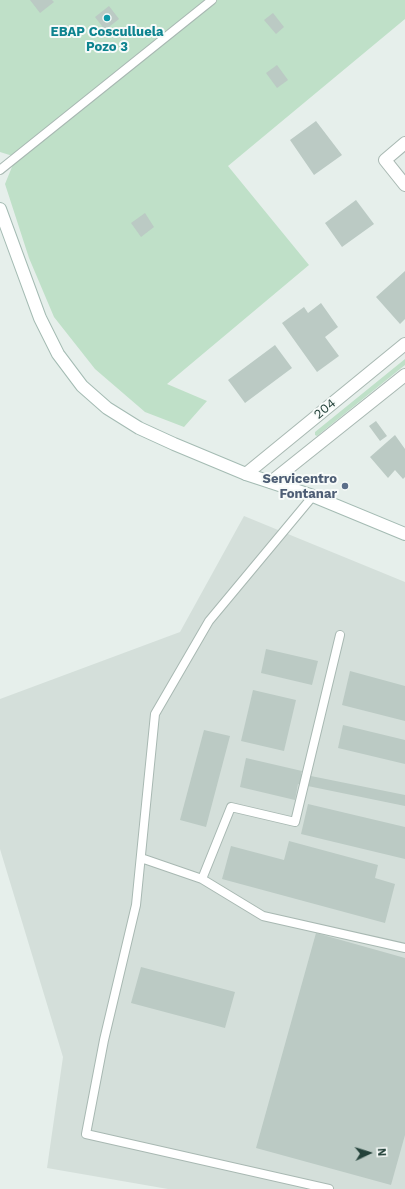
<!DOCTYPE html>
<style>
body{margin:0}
#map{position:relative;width:405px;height:1189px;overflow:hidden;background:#e6efeb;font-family:"Work Sans",sans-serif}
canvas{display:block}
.north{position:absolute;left:349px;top:1133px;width:40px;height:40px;-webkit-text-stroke:3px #f7fbf9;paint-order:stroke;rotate:86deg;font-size:11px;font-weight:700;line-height:16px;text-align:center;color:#24423a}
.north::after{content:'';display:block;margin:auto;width:14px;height:18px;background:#24423a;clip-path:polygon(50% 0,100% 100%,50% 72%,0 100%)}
</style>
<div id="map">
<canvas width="405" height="1189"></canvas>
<div class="north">N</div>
</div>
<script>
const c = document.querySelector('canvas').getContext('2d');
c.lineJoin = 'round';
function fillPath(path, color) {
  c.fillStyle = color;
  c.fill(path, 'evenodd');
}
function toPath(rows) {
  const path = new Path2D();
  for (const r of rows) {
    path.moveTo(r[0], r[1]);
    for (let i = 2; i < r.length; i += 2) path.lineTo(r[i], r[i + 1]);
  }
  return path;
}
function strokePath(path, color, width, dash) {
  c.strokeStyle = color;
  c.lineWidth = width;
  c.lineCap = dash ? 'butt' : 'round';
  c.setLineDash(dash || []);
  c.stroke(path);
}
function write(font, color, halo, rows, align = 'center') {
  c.font = font + ' "Work Sans",sans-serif';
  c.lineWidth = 4;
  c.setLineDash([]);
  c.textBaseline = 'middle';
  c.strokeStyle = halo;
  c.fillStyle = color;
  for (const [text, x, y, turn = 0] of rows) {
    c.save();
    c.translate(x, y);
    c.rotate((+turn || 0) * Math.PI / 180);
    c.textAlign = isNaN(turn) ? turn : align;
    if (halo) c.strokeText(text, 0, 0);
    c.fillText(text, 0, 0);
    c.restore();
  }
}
const built = toPath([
 [244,516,405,582,405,1189,168,1189,47,1168,63,1057,0,849,0,699,180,632]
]);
const green = toPath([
 [0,0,405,0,405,19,228,166,309,265,167,384,207,401,184,427,145,412,95,369,54,317,29,258,5,184,16,157,0,152],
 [405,359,405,365,317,436,315,435,315,432]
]);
const building = toPath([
 [30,0,52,0,54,2,40,13],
 [109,6,119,19,105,30,95,17],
 [273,13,284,27,276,34,264,20],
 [277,65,288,80,277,88,266,73],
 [316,121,342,155,314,175,290,140],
 [356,200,374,224,342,247,325,223],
 [145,213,154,227,141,237,131,223],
 [405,271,405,319,400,324,376,297],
 [321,303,338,327,325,337,339,356,317,372,282,323,304,307,308,313],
 [275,345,292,368,245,403,228,380],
 [376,421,387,436,380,441,369,426],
 [395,435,405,449,405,477,403,479,395,470,388,478,370,457],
 [266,649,318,661,312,685,261,673],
 [350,671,405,686,405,721,342,705],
 [253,690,296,700,284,751,241,741],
 [343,725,405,740,405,764,338,748],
 [204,730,230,736,206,827,180,820],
 [246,758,302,771,301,774,405,795,405,806,298,784,295,800,240,787],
 [308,804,405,827,405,859,301,834],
 [289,841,378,865,375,878,395,884,385,923,222,879,231,846,284,860],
 [316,933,405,958,405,1135,391,1185,256,1148],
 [141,967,235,992,225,1028,131,1003]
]);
const service = toPath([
 [0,170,212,0],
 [313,496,209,621,155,714,136,905,104,1040,86,1134,329,1189],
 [141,858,202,879,263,916,405,948],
 [202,879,231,807,295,822,340,635]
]);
const minor = toPath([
 [405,143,385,160,405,185],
 [246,474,405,344],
 [271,482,405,375]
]);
const secondary = toPath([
 [0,209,40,318,58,354,82,386,107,408,139,428,174,444,246,474,313,496,405,534]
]);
const markers = [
 [107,18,4,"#0f9aa8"],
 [345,486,4,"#5c6f8a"]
];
const cultureNames = [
 ["EBAP Cosculluela",107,32],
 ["Pozo 3",107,47]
];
const streetNames = [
 ["204",325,409,-39]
];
const serviceNames = [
 ["Servicentro",337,479],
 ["Fontanar",337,494]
];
fillPath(built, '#d4dfda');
fillPath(green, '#bfe0c8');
fillPath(building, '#bbcac4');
strokePath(service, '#a8b8b2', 10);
strokePath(minor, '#a8b8b2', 14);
strokePath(secondary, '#a4bbb3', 14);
strokePath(service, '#fff', 8);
strokePath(minor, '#fff', 12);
strokePath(secondary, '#fff', 12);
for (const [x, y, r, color] of markers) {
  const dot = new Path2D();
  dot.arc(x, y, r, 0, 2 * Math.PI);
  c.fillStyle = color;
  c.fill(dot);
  strokePath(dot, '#f7fbf9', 1.5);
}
write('bold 13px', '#0d838f', '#f7fbf9', cultureNames);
write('13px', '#24423a', '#f7fbf9', streetNames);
write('bold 13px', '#4e5e75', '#f7fbf9', serviceNames, 'right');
</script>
